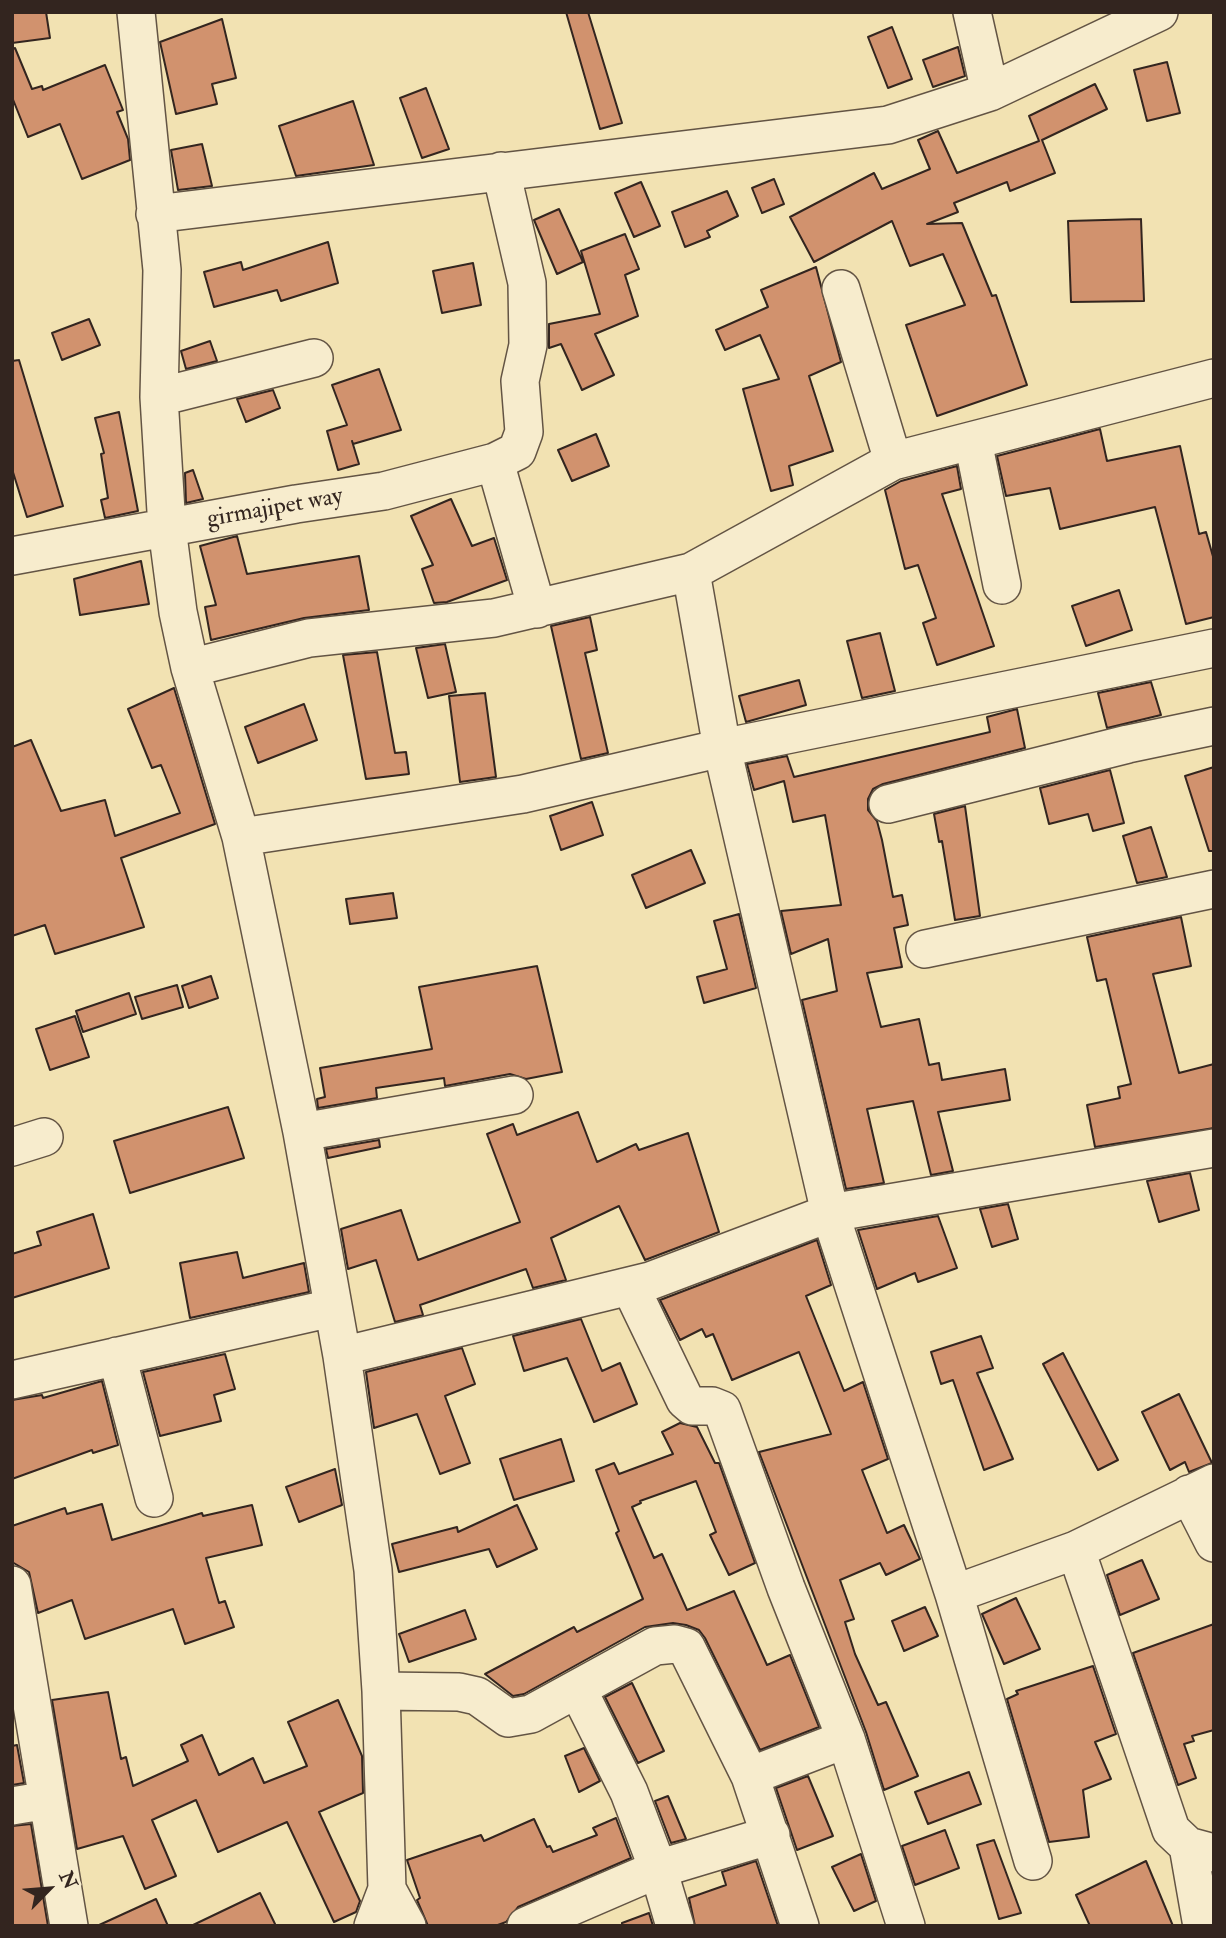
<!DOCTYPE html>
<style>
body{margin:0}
#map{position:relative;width:1226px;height:1938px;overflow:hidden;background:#f2e2b2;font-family:"IM FELL Double Pica",serif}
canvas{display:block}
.frame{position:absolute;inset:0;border:14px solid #33251f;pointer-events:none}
.north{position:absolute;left:14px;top:1854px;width:70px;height:70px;-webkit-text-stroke:5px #f7eccd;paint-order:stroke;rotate:65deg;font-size:19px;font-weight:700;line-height:28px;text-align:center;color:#33251f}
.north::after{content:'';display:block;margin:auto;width:24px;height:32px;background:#33251f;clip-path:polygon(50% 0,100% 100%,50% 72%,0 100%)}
</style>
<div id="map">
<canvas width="1226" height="1938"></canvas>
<div class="frame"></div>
<div class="north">N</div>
</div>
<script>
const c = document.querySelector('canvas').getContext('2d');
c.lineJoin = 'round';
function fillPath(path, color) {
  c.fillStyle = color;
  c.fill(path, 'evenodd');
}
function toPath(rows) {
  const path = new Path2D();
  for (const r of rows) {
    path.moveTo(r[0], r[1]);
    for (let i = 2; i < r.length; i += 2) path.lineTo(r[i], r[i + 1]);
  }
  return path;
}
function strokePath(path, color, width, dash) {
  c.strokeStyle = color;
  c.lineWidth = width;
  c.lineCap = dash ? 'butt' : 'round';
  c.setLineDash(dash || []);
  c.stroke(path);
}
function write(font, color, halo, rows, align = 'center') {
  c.font = font + ' "IM FELL Double Pica",serif';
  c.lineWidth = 5;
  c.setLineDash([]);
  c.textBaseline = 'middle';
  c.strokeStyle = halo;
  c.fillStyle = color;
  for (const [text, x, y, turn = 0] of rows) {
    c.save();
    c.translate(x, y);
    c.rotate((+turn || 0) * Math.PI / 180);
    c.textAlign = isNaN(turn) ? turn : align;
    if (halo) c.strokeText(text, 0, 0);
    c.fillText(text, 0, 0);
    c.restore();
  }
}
const building = toPath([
 [12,12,46,12,50,38,12,43,12,12],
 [566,12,588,12,622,123,600,129,566,12],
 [222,19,236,78,212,84,217,104,176,114,160,42,222,19],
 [892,27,912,79,888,88,868,37,892,27],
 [958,47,965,76,933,87,923,60,958,47],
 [15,48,32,89,42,86,43,90,105,65,123,110,117,112,128,139,130,160,82,179,60,124,28,137,12,97,12,49,15,48],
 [1167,62,1180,113,1147,121,1134,70,1167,62],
 [1095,84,1107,109,1042,140,1055,173,1010,191,1007,182,954,203,958,212,927,224,962,223,992,296,996,295,1027,385,937,416,906,325,965,305,943,254,910,266,892,221,814,262,790,217,874,173,882,189,930,169,918,140,938,131,957,173,1039,141,1029,116,1095,84],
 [426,88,449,149,422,158,400,98,426,88],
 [353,101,374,165,296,176,279,126,353,101],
 [202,144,212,186,178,190,171,150,202,144],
 [774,179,784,204,762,213,752,188,774,179],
 [641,182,660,226,634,237,615,193,641,182],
 [727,191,738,216,707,231,710,237,685,247,672,212,727,191],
 [559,209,583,262,557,274,534,220,559,209],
 [1141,219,1144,301,1071,302,1068,221,1141,219],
 [625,234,639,269,625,275,638,316,595,334,614,375,582,390,561,344,549,348,549,324,600,314,581,251,625,234],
 [328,242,338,283,281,301,277,290,214,307,204,272,241,262,243,270,328,242],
 [473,263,481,305,442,313,433,271,473,263],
 [816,267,841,362,809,376,833,451,789,466,793,485,771,491,743,389,779,379,760,335,725,350,716,330,768,307,761,290,816,267],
 [89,319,100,345,62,360,52,333,89,319],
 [210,341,217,361,186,369,181,351,210,341],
 [19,360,63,506,27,517,12,469,12,361,19,360],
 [379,369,401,430,353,444,352,441,359,464,338,470,327,431,347,425,332,385,379,369],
 [273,390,280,408,246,422,237,399,273,390],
 [119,412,138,511,105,518,101,500,108,498,101,454,104,453,95,418,119,412],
 [1100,429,1107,461,1180,446,1199,534,1206,532,1214,560,1214,617,1186,624,1155,507,1060,529,1050,488,1006,496,997,456,1100,429],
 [596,434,609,466,572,481,558,450,596,434],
 [957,466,961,489,942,494,994,646,937,665,923,623,936,618,918,565,905,569,885,490,901,481,957,466],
 [193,470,203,499,186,503,185,473,193,470],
 [451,499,472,546,494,538,507,580,447,602,434,603,422,569,433,565,411,516,451,499],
 [237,536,247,574,359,556,369,610,304,618,211,640,205,607,216,605,200,546,237,536],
 [141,561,149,604,80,615,74,579,141,561],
 [1119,590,1132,630,1086,646,1072,606,1119,590],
 [590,617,597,650,585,653,608,753,581,759,551,626,590,617],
 [880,633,895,691,862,698,847,641,880,633],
 [445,644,456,692,428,698,416,648,445,644],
 [377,652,395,753,406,752,409,774,366,779,343,655,377,652],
 [799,680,806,705,746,722,739,696,799,680],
 [1151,682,1161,715,1107,728,1098,693,1151,682],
 [174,688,215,824,121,858,144,927,55,954,45,925,12,936,12,747,31,740,61,811,105,800,115,836,180,813,161,765,152,768,128,709,174,688],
 [485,693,496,777,460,782,449,696,485,693],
 [304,704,317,740,258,763,245,727,304,704],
 [1017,709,1025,748,883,784,873,789,868,799,868,810,877,821,882,840,893,897,902,895,908,925,894,928,902,967,867,973,881,1027,919,1019,929,1065,939,1063,942,1080,1005,1069,1010,1100,938,1112,953,1171,931,1175,913,1101,867,1109,884,1183,846,1189,802,1000,837,991,828,939,791,954,781,911,841,905,825,815,793,822,784,781,754,790,747,764,787,756,794,777,990,732,987,717,1017,709],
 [1214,767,1214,851,1209,851,1185,776,1214,767],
 [1110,770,1124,823,1093,831,1088,814,1049,824,1040,788,1110,770],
 [592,802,603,835,561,850,550,816,592,802],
 [965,806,980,916,955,920,942,841,939,842,934,814,965,806],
 [1151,827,1167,877,1137,883,1123,836,1151,827],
 [691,850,705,883,646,908,632,875,691,850],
 [393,893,397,918,350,924,346,899,393,893],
 [739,914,756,988,704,1003,697,977,727,969,714,921,739,914],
 [1181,917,1191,966,1153,974,1179,1073,1214,1064,1214,1128,1095,1147,1087,1105,1120,1098,1118,1087,1131,1084,1106,979,1097,981,1087,937,1181,917],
 [537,966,562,1072,526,1079,510,1074,445,1086,444,1078,376,1088,377,1098,318,1108,317,1099,325,1097,320,1068,432,1049,419,987,537,966],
 [211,976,218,998,189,1008,182,986,211,976],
 [177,985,183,1007,142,1019,135,997,177,985],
 [129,993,136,1014,83,1032,76,1011,129,993],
 [75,1016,89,1057,50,1070,36,1029,75,1016],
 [228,1107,244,1158,130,1193,114,1141,228,1107],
 [578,1112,597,1162,636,1144,639,1150,688,1133,719,1232,645,1260,619,1206,551,1238,566,1280,533,1288,526,1269,420,1305,423,1315,395,1322,376,1260,348,1269,341,1229,401,1210,418,1260,520,1222,487,1134,513,1124,517,1135,578,1112],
 [379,1140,380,1147,328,1158,326,1149,379,1140],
 [1190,1173,1199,1210,1159,1222,1147,1181,1190,1173],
 [1008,1204,1018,1239,992,1247,980,1209,1008,1204],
 [93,1214,109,1268,12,1298,12,1254,41,1245,37,1232,93,1214],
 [938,1216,957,1268,918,1282,915,1273,877,1289,858,1230,938,1216],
 [817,1240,831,1285,806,1296,844,1391,863,1382,888,1459,862,1470,887,1533,904,1525,920,1559,886,1575,880,1563,840,1580,854,1619,845,1622,855,1654,878,1705,886,1702,918,1776,884,1790,866,1732,759,1452,831,1434,799,1352,732,1380,713,1334,706,1337,702,1329,680,1340,660,1300,817,1240],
 [237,1252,243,1278,304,1263,309,1292,190,1318,180,1263,237,1252],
 [581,1319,602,1371,620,1363,637,1404,594,1422,567,1358,524,1371,513,1336,581,1319],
 [981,1336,993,1368,977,1373,1013,1459,984,1470,953,1380,941,1384,931,1352,981,1336],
 [462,1348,475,1384,445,1396,470,1463,440,1474,417,1414,374,1428,366,1372,462,1348],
 [1063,1353,1118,1460,1098,1470,1043,1364,1063,1353],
 [225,1354,235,1389,214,1395,221,1421,160,1436,143,1372,225,1354],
 [102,1381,118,1445,93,1453,92,1450,12,1479,12,1400,42,1395,43,1398,102,1381],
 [1179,1394,1212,1463,1189,1472,1185,1462,1170,1470,1142,1412,1179,1394],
 [680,1423,697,1427,715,1463,719,1463,755,1563,729,1575,710,1535,716,1532,696,1481,640,1501,641,1503,632,1507,654,1558,662,1554,687,1610,734,1591,767,1665,790,1655,819,1727,760,1750,705,1638,699,1630,686,1625,673,1623,645,1627,524,1694,513,1696,485,1674,574,1627,577,1632,643,1599,616,1533,619,1531,596,1470,614,1463,619,1474,673,1454,662,1432,680,1423],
 [561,1439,574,1481,514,1500,500,1459,561,1439],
 [335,1469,342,1505,299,1522,286,1487,335,1469],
 [102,1504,112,1540,202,1513,203,1516,252,1505,262,1545,206,1558,219,1603,225,1601,234,1627,185,1644,173,1609,85,1639,72,1600,38,1613,29,1572,12,1562,12,1526,65,1508,67,1514,102,1504],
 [517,1505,537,1549,497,1567,489,1549,399,1572,392,1544,457,1527,458,1532,517,1505],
 [1142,1560,1159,1599,1120,1615,1107,1575,1142,1560],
 [1016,1598,1040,1649,1004,1664,982,1614,1016,1598],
 [925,1607,938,1636,904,1651,892,1621,925,1607],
 [465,1610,476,1639,409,1662,399,1634,465,1610],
 [1214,1624,1214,1730,1192,1736,1194,1741,1184,1744,1196,1778,1178,1785,1133,1653,1214,1624],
 [1093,1666,1116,1734,1095,1742,1111,1779,1083,1790,1089,1837,1049,1842,1007,1699,1018,1694,1016,1691,1093,1666],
 [632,1683,664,1751,638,1763,605,1697,632,1683],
 [108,1692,121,1759,126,1757,133,1786,188,1761,181,1745,202,1735,219,1775,253,1758,264,1783,307,1766,288,1722,338,1700,362,1756,363,1793,319,1812,360,1901,356,1912,334,1922,287,1822,218,1852,196,1800,152,1820,176,1876,145,1889,123,1836,77,1849,52,1700,108,1692],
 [17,1745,24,1783,12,1785,12,1746,17,1745],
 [584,1748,600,1781,579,1792,565,1756,584,1748],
 [969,1772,981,1804,928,1824,915,1792,969,1772],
 [808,1776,833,1836,797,1850,776,1788,808,1776],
 [668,1796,686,1839,671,1843,655,1801,668,1796],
 [616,1818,631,1858,518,1907,506,1922,495,1926,428,1926,417,1900,420,1898,407,1860,481,1835,484,1841,534,1819,547,1847,550,1846,553,1852,597,1835,593,1828,616,1818],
 [31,1824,48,1926,12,1926,12,1826,31,1824],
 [945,1830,959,1868,915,1885,902,1846,945,1830],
 [994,1840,1021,1913,999,1919,977,1845,994,1840],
 [861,1854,876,1901,854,1911,832,1867,861,1854],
 [756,1861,778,1926,695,1926,689,1898,726,1885,722,1872,756,1861],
 [1146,1861,1173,1926,1090,1926,1076,1895,1146,1861],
 [260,1893,276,1926,191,1926,260,1893],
 [156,1899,168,1926,97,1926,156,1899],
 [649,1913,653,1926,622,1926,622,1923,649,1913]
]);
const minor = toPath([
 [136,12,162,270,159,397,167,528,178,612,190,668,241,837,302,1132,342,1356,373,1570,381,1691,387,1889,373,1926],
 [972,12,990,92],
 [501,171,527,283,528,345,520,381,524,432,517,451,495,462,537,609],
 [155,214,888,125,990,92,1159,12],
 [841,289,893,461],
 [159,397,314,358],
 [973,441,1002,585],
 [12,556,296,504,384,491,495,462],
 [691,572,893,461,1214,378],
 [190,668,309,638,494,618,691,572,722,748,830,1213,954,1594,1033,1861],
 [888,804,1128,744,1214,726],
 [241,837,523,794,722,748,1214,648],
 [925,949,1214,889],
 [302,1132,514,1095],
 [12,1147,44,1137],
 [630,1286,685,1400,692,1406,712,1406,722,1410,786,1588,846,1739,906,1926],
 [117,1356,154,1498],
 [342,1356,650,1281,830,1213,1214,1148],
 [12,1380,332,1308],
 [1189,1494,1214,1543],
 [1076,1550,1171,1830,1188,1846,1214,1853],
 [12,1585,69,1926],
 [954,1594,1076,1550,1214,1483],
 [578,1690,629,1792,658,1869,675,1926],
 [381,1691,459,1692,477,1696,508,1718,531,1714,655,1646,675,1644,686,1647,750,1776,800,1926],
 [750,1776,846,1739],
 [12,1806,48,1800],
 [1188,1846,1202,1926],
 [387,1889,407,1926],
 [526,1926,658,1869,771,1835]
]);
const streetNames = [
 ["girmajipet way",275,509,-10]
];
fillPath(building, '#d1926e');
strokePath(building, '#33251f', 2);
strokePath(minor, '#635444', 40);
strokePath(minor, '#f7eccd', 37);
write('24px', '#33251f', '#f7eccd', streetNames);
</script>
